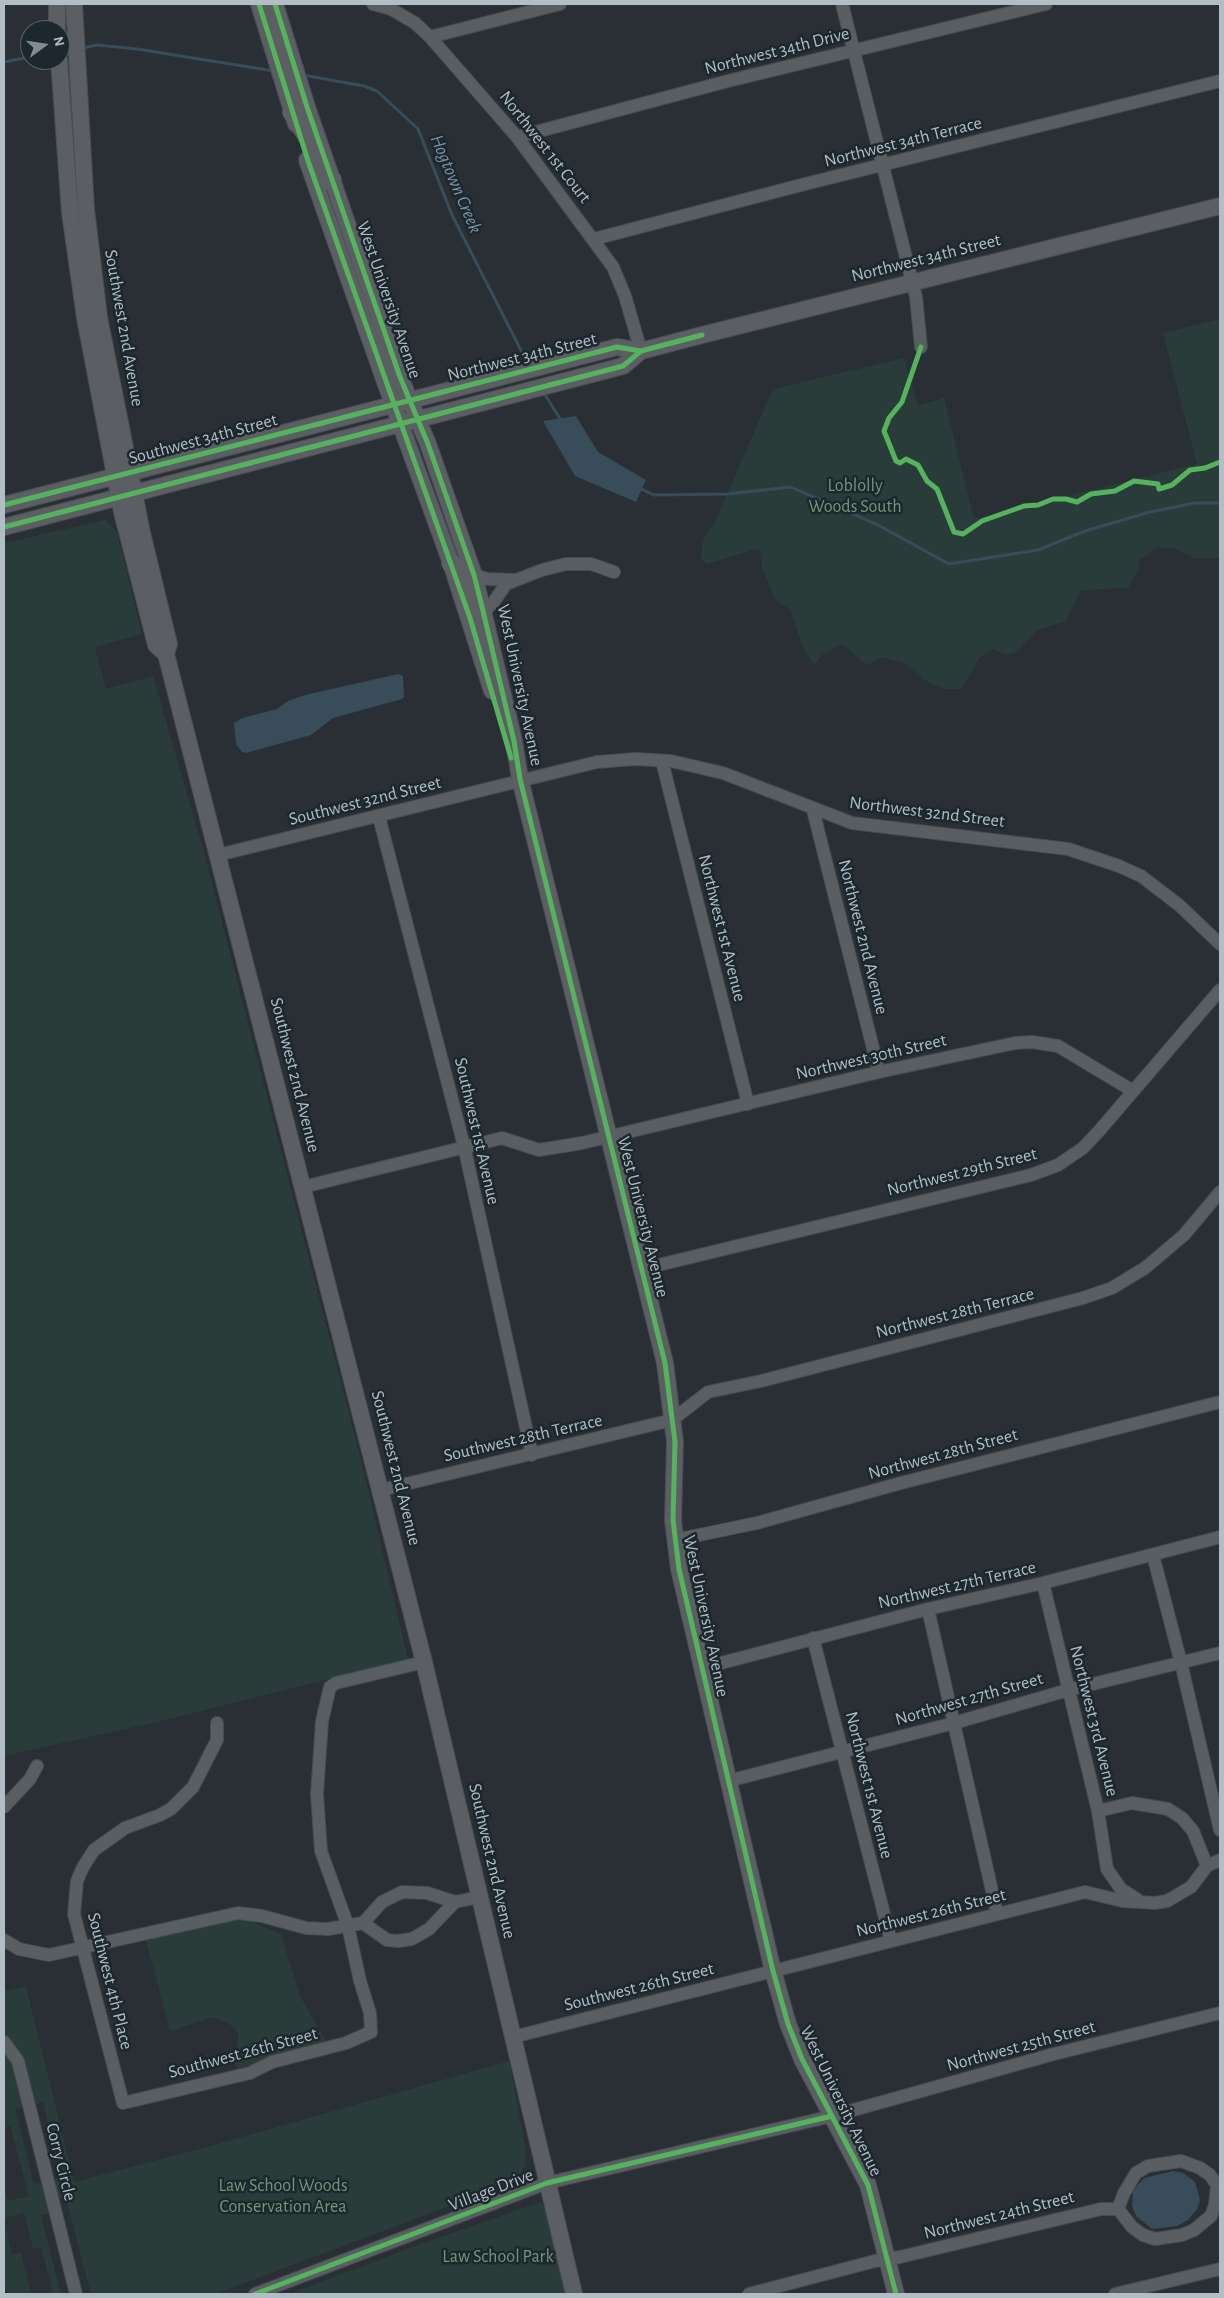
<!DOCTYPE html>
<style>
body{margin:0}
#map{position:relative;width:1224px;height:2298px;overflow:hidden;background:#292f34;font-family:"Alegreya Sans",sans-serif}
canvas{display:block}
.frame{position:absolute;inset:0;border:5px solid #b3bdc5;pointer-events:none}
.north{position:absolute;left:20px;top:20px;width:50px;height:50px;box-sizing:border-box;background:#1d272e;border:1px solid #59636a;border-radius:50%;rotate:76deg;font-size:14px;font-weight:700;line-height:20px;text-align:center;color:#b3bdc5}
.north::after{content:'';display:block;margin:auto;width:18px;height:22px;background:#838b92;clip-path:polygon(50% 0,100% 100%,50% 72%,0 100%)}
</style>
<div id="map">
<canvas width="1224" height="2298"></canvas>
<div class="frame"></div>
<div class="north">N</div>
</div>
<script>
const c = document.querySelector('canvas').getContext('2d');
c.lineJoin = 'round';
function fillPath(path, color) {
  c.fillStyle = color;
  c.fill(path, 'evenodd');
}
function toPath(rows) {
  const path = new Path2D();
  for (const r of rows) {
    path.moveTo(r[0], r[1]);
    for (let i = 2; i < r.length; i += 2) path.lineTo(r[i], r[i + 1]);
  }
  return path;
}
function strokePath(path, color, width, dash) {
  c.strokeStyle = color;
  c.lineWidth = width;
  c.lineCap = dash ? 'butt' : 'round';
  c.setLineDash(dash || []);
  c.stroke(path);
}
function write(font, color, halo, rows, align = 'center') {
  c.font = font + ' "Alegreya Sans",sans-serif';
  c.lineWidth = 5;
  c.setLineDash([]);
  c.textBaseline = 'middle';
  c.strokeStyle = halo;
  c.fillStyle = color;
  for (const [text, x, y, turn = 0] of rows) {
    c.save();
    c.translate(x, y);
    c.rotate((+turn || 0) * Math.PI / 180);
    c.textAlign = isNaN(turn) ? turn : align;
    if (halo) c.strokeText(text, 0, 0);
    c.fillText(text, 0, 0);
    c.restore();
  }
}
const green = toPath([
 [1220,319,1220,558,1194,558,1176,549,1158,547,1140,560,1137,573,1128,588,1081,590,1066,621,1038,630,1017,652,1005,655,993,649,979,658,962,689,945,689,924,680,905,663,882,657,867,665,841,644,822,655,814,665,804,649,790,610,776,600,763,571,759,548,707,564,701,559,703,539,715,522,773,389,904,358,918,406,944,398,974,519,1197,464,1163,333],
 [105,520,117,532,142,634,95,647,106,689,153,676,204,853,359,1452,408,1659,170,1719,4,1756,4,543],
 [247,1920,281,1934,300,1996,326,2042,237,2069,235,2056,239,2036,235,2028,224,2021,212,2017,170,2031,146,1940,227,1921],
 [26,1986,74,2182,200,2149,509,2061,526,2150,525,2166,516,2181,215,2294,91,2294,66,2198,58,2199,53,2180,61,2178,43,2102,34,2104,9,2041,4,2036,4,1991],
 [4,2048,10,2054,26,2106,15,2109,34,2184,43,2182,51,2213,41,2215,61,2294,53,2294,41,2247,33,2249,24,2213,4,2218,4,2185,8,2201,29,2196,10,2126,4,2128],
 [541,2202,546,2208,568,2294,289,2294,418,2245],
 [4,2220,12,2255,21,2253,31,2294,9,2294,4,2287]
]);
const water = toPath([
 [576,416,598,452,646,480,636,502,575,476,543,421],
 [398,674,403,676,404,697,402,699,333,718,311,735,246,753,242,752,236,744,234,723,242,718,277,709,288,701,305,695],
 [1173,2171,1183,2173,1195,2182,1200,2200,1197,2209,1188,2220,1177,2226,1152,2229,1136,2216,1132,2206,1133,2191,1144,2178]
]);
const stream = toPath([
 [83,48,97,45,137,49,274,71],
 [60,52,72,50],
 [4,62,30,57],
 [303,75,364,86,377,91,418,129,452,215,529,366],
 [544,393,562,422],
 [639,488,654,495,727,494,791,487,878,525,949,564,1038,550,1085,531,1150,512,1195,503,1220,503]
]);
const minor = toPath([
 [373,4,391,9,415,23,430,37,517,137,613,267,625,296,641,351],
 [842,4,916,297,921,347],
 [430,37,560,4],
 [517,137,728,81,1046,4],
 [594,239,805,184,1220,81],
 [474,575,487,579,513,580],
 [483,611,493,603,506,584,542,570,566,564,591,564,614,572],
 [662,761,748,1104],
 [813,810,879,1072],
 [379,817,464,1146,532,1455],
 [218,855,597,762,635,759,671,761,723,773,852,823,1068,849,1119,866,1141,876,1179,905,1220,944],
 [303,1187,502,1138,539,1150,582,1143,879,1072,1015,1043,1032,1042,1058,1046,1133,1091],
 [642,1269,1031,1175,1058,1165,1083,1148,1099,1131,1220,990],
 [381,1490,672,1420,708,1392,761,1381,1083,1298,1112,1288,1145,1268,1184,1235,1220,1192],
 [675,1540,757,1523,901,1483,1220,1402],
 [1153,1555,1181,1663,1220,1830],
 [1043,1583,1098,1811,1107,1869,1121,1889,1138,1900],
 [928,1609,997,1913],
 [813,1638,891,1941],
 [702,1668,928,1609,1043,1583,1220,1537],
 [217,1723,217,1740,193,1787,171,1809,160,1815,125,1828,94,1850,83,1867,77,1881,74,1914,123,2103,250,2073,272,2062,346,2043,371,2032,370,2013,360,1981,348,1926,321,1851,317,1794,322,1721,330,1687,336,1683,424,1662],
 [728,1781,954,1723,1068,1690,1220,1653],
 [4,1807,30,1779,37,1766],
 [1098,1811,1132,1803,1168,1809,1182,1818,1193,1831,1207,1866],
 [363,1923,387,1940,398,1941,412,1939,429,1929,455,1902],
 [4,1940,19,1949,49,1955,238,1913,262,1916,306,1928,328,1929,363,1923,382,1902,402,1892,427,1893,455,1902,479,1897],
 [513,2037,1085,1892,1123,1901,1155,1903,1167,1901,1191,1887,1207,1866,1220,1860],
 [4,2042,18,2061,76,2294],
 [1181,2161,1200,2168,1210,2175,1217,2185,1215,2205,1211,2216,1194,2230,1182,2235,1155,2239,1143,2235,1132,2227,1118,2209,1124,2193,1136,2173,1148,2166,1181,2161],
 [255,2294,547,2183,832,2116,1054,2054,1220,2013],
 [749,2294,875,2261,900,2257,1101,2209,1118,2209],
 [1115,2294,1220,2269]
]);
const major = toPath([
 [57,4,57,30],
 [74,4,86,209,99,317,142,533,169,644,166,654,424,1662,574,2294],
 [259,4,296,124],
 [275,4,307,107,400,377,428,444,474,575,483,611,514,741,520,779,665,1363,675,1442,673,1520,679,1569,773,1971,788,2024,802,2059,868,2185,896,2294],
 [59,60,70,213,85,318,122,512,156,645,166,654],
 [307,160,384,379,451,563,492,691],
 [4,505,617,347,641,351],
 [4,527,623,366,641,351,702,335,1220,206]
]);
const highway = toPath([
 [292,112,309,139,321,174,327,180,332,180],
 [451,563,463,577,471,602,483,611]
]);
const cycleway = toPath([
 [259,4,308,161,470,618,511,758],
 [275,4,307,107,400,377,428,444,474,575,483,611,514,741,520,779,665,1363,675,1442,673,1520,679,1569,773,1971,788,2024,802,2059,868,2185,896,2294],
 [921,347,902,402,889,418,884,431,896,461,900,463,906,459,918,465,927,481,937,489,954,532,963,534,982,521,1024,506,1038,505,1053,499,1066,499,1077,502,1091,494,1115,491,1134,481,1158,484,1159,489,1172,485,1190,470,1205,468,1220,462],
 [4,505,617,347,641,351],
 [4,527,623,366,641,351,702,335],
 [255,2294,547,2183,832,2116]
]);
const streetNames = [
 ["Northwest 34th Drive",777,51,-14],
 ["Northwest 34th Terrace",903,142,-14],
 ["Northwest 1st Court",545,147,52],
 ["Northwest 34th Street",926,258,-14],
 ["West University Avenue",389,300,71],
 ["Southwest 2nd Avenue",124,328,80],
 ["Northwest 34th Street",522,357,-14],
 ["Southwest 34th Street",203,439,-15],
 ["West University Avenue",520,685,78],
 ["Southwest 32nd Street",365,801,-14],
 ["Northwest 32nd Street",927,812,7],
 ["Northwest 1st Avenue",722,928,76],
 ["Northwest 2nd Avenue",863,937,76],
 ["Northwest 30th Street",871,1057,-13],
 ["Southwest 2nd Avenue",295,1075,76],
 ["Southwest 1st Avenue",477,1131,77],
 ["Northwest 29th Street",962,1172,-14],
 ["West University Avenue",643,1217,76],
 ["Northwest 28th Terrace",955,1313,-14],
 ["Southwest 28th Terrace",523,1438,-13],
 ["Northwest 28th Street",943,1454,-15],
 ["Southwest 2nd Avenue",396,1468,76],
 ["Northwest 27th Terrace",957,1585,-13],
 ["West University Avenue",706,1616,78],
 ["Northwest 27th Street",969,1699,-16],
 ["Northwest 3rd Avenue",1094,1721,76],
 ["Northwest 1st Avenue",869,1785,76],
 ["Southwest 2nd Avenue",492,1861,77],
 ["Northwest 26th Street",931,1913,-14],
 ["Southwest 4th Place",110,1981,76],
 ["Southwest 26th Street",639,1987,-14],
 ["Northwest 25th Street",1021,2046,-15],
 ["Southwest 26th Street",243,2053,-15],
 ["West University Avenue",841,2101,64],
 ["Corry Circle",61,2162,76],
 ["Village Drive",491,2190,-21],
 ["Northwest 24th Street",999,2215,-14]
];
const parkNames = [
 ["Loblolly",855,486],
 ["Woods South",855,507],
 ["Law School Woods",283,2186],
 ["Conservation Area",283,2207],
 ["Law School Park",498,2257]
];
const waterNames = [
 ["Hogtown Creek",456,184,67]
];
fillPath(green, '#2a3c3a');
fillPath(water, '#384c5a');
strokePath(stream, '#384c5a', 3);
strokePath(minor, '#474b4f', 14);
strokePath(major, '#474c51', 18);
strokePath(highway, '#464b4f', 20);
strokePath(minor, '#595e62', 12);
strokePath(major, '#5b5f64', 16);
strokePath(highway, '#5d6063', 19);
strokePath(cycleway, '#56b35d', 5);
write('18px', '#b3bdc5', '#1d272e', streetNames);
write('18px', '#749877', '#1d272e', parkNames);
write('italic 19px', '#7792a5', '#1d272e', waterNames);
</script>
